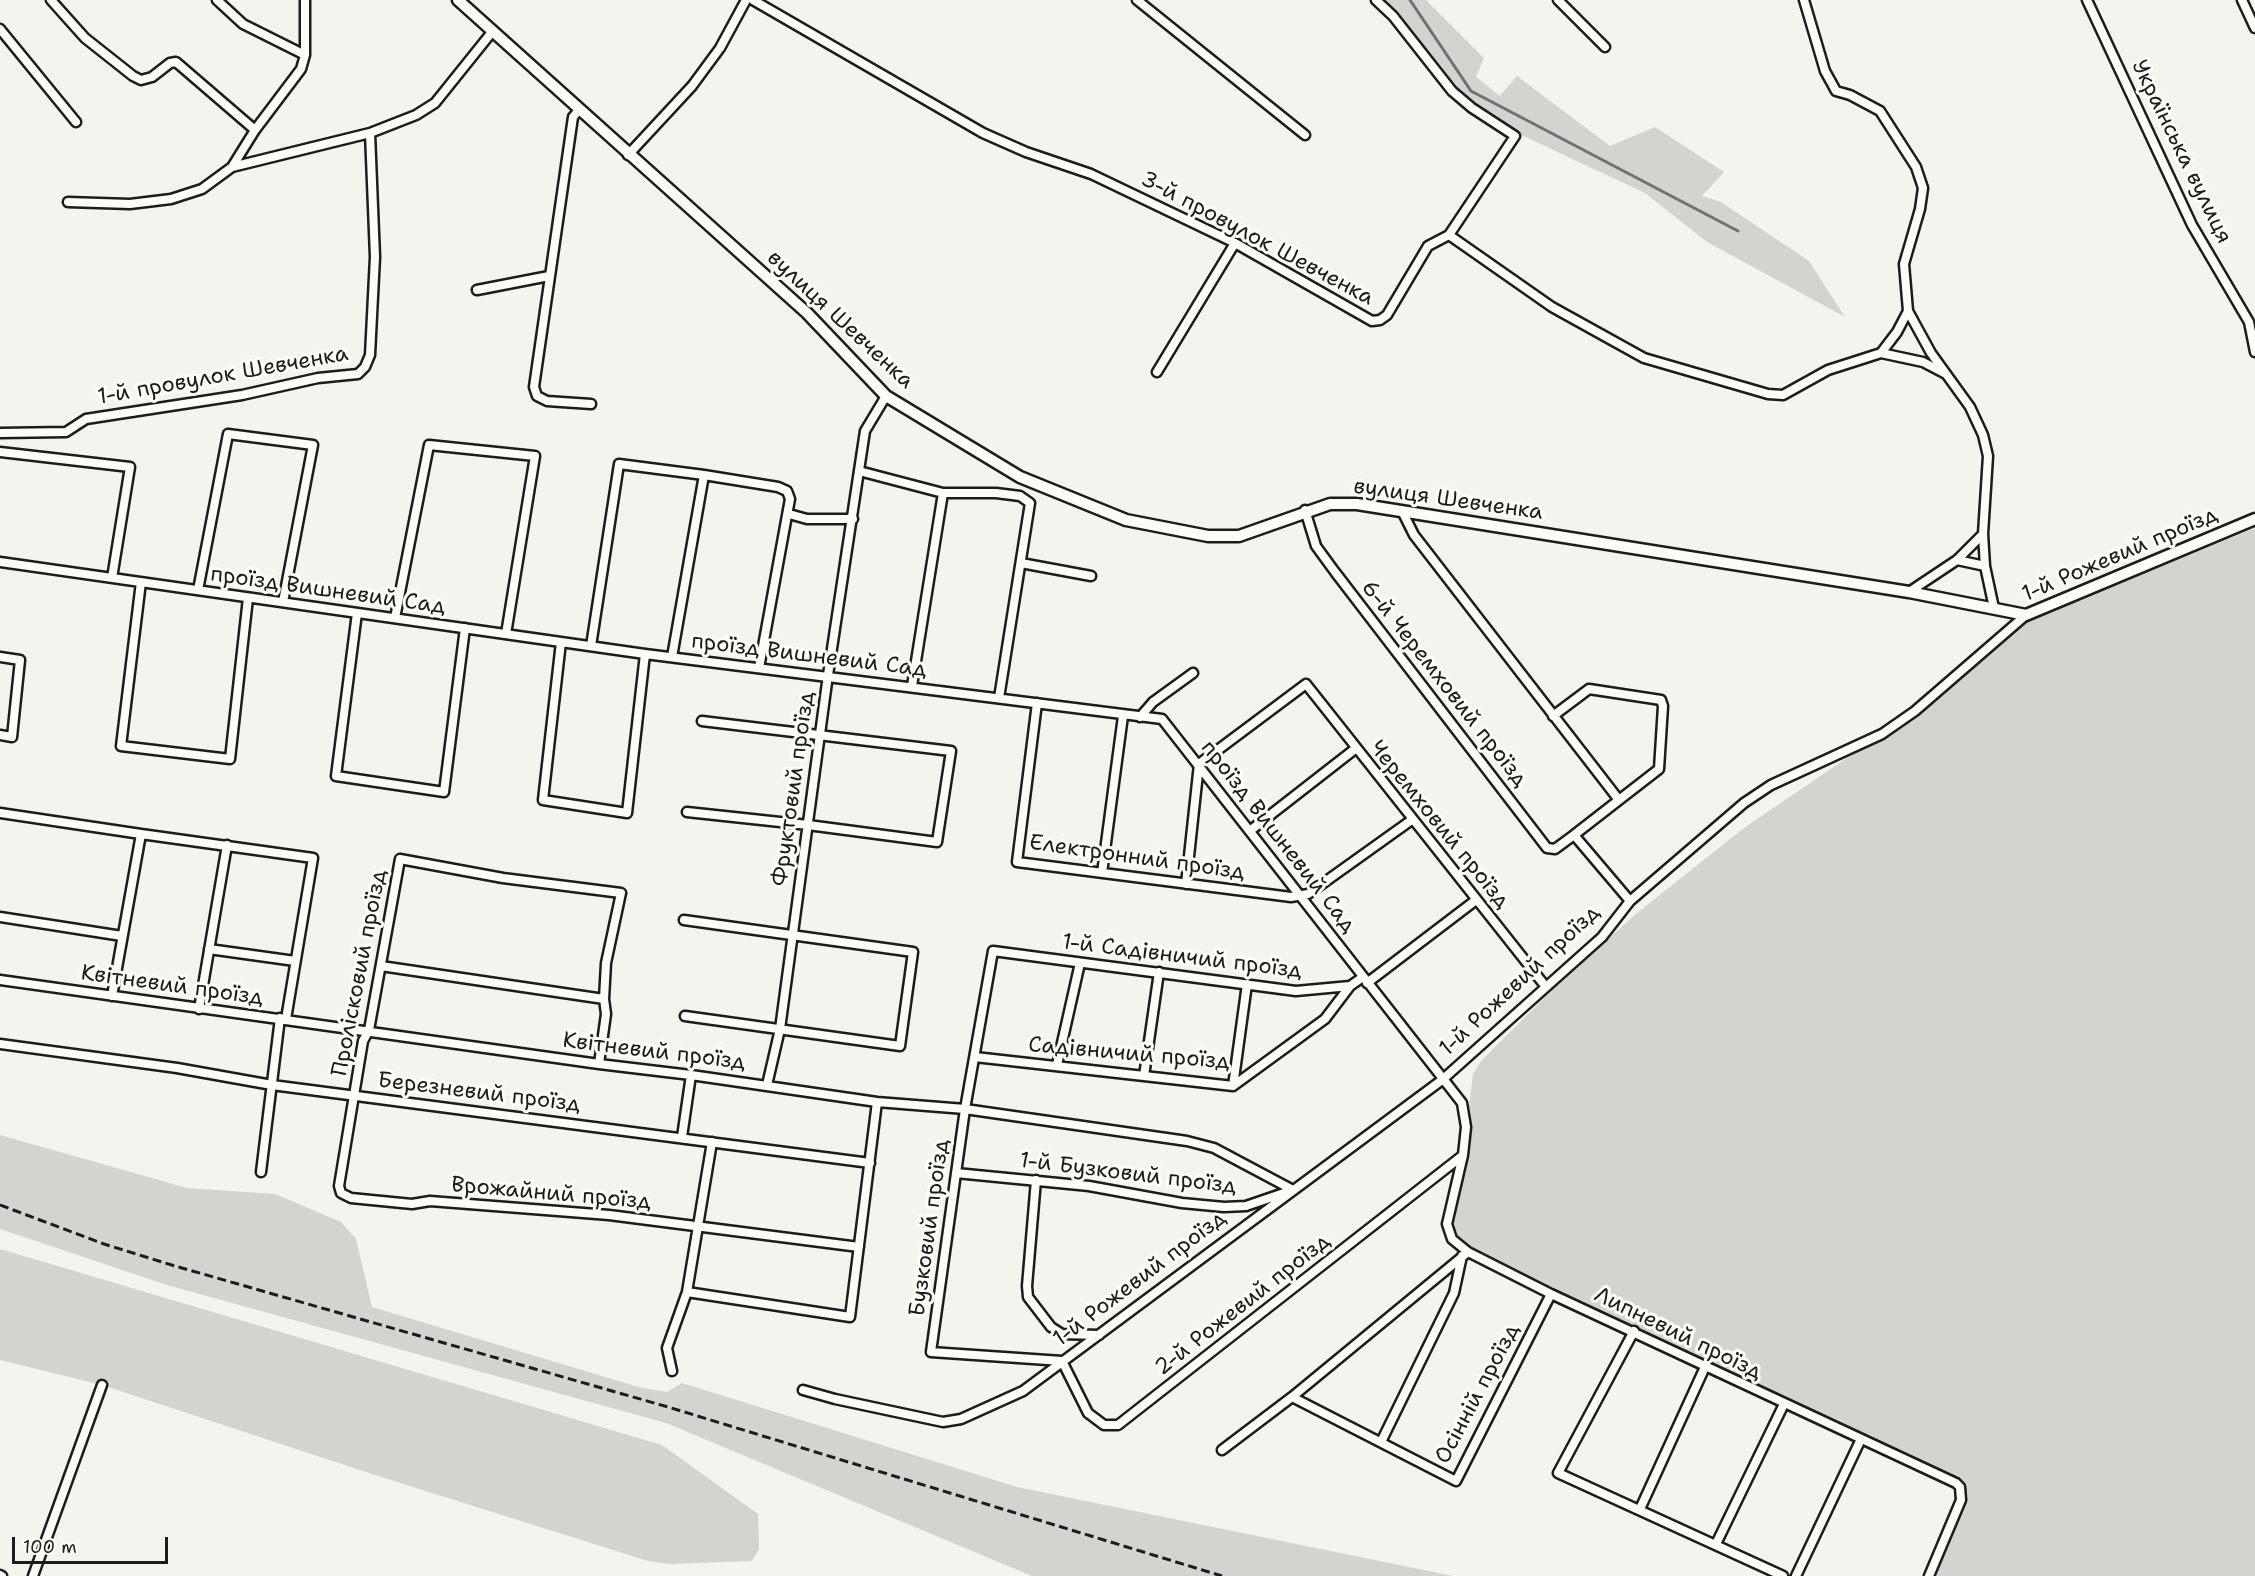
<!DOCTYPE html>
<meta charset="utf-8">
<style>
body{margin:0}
#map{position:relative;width:2255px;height:1576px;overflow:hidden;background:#f4f3ee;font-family:"Shantell Sans",sans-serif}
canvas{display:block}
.scale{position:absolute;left:12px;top:1537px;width:156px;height:27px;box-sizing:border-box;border:3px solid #1c1c1c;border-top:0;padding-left:8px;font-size:18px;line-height:21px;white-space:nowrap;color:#1c1c1c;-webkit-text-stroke:4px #fdfcf7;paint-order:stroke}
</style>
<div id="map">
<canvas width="2255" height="1576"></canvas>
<div class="scale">100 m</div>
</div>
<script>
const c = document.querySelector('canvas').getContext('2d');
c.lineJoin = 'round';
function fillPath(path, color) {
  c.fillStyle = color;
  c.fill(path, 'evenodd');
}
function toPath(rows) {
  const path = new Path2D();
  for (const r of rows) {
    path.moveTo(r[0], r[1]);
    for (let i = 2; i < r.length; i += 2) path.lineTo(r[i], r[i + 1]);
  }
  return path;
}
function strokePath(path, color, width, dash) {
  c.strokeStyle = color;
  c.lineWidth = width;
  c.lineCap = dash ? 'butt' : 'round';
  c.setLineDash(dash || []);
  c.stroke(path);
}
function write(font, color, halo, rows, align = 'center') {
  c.font = font + ' "Shantell Sans",sans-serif';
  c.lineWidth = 6;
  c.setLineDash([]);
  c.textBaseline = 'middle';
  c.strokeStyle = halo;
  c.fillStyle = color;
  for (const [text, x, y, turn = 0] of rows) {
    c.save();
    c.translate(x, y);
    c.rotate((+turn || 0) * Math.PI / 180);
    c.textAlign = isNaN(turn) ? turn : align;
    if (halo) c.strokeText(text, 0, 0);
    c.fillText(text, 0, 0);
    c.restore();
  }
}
const green = toPath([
 [1381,0,1426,0,1484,58,1476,77,1500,96,1517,76,1610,146,1655,127,1724,172,1702,196,1721,202,1809,261,1845,317,1707,242,1645,193,1517,133,1474,106,1454,90],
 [2255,528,2255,1576,1929,1576,1961,1500,1960,1487,1468,1252,1448,1232,1463,1155,1473,1074,1481,1061,1553,989,1637,913,1744,828,1882,734,2005,633,2025,622],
 [0,1135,187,1188,275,1194,341,1222,356,1239,372,1307,642,1388,667,1392,682,1383,1017,1487,1453,1576,1032,1576,666,1423,167,1285,0,1229],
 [0,1249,662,1445,758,1514,759,1549,752,1561,669,1564,648,1561,375,1475,102,1385,0,1360]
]);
const stream = toPath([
 [1410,0,1471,91,1738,231]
]);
const minor = toPath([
 [51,0,85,38,133,76,141,80,152,77,170,63,176,62,255,130],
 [217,0,243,24,305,55,305,0],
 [753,0,983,133,1026,152,1091,174,1235,243,1372,321,1380,320,1387,315,1428,246,1449,235,1552,307,1644,358,1768,394,1783,395,1828,370,1881,353,1923,362,1946,374],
 [1137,0,1305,135],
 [1376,0,1393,16,1452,91,1472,108,1515,136,1449,235],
 [1558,0,1605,47],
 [1804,0,1825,71,1836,91,1850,95,1880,111,1916,167,1923,188,1920,209,1904,264,1908,311,1931,353,1970,407,1983,435,1988,456,1983,534,1985,566,1994,608],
 [2087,0,2192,225,2249,322,2255,352],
 [2242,0,2255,28],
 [0,29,76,122],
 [579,110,573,117,534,387,537,396,547,401,591,404],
 [628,155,692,86,720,48,746,0],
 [232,167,255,130,301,69,305,55],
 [68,202,130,204,171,199,202,189,232,167,370,133,416,115,435,103,492,32],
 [477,290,549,276],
 [1881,353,1897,332,1908,311],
 [1157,372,1235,243],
 [0,433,66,432,86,419,242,395,318,378,358,374,365,367,370,355,375,257,370,133],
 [0,452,130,467,112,578],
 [859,471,943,493,996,493,1020,496,1030,503,999,698],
 [1305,510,1316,546,1335,572,1547,848,1555,849,1574,835,1630,901],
 [1402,511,1414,535,1619,800,1574,835],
 [789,514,807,519,853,519],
 [1957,560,1985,566],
 [0,562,645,654,1162,719,1462,1103,1466,1127,1463,1155,1447,1224,1452,1239,1468,1252,1551,1294,1956,1483,1960,1487,1961,1500,1929,1576],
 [1021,563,1091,576],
 [141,582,121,746,230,759,248,598],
 [198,590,228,434,313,445,283,602],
 [1909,592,1957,560,1983,534],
 [357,613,336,776,444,792,465,628],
 [395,618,429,445,535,456,506,634],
 [561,642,543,800,627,813,645,654],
 [591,646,619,464,704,475,778,487,787,491,790,499,759,668],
 [0,657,20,660,12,737,0,735],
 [672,657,704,475],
 [912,686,943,493],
 [1037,703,1017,862,1291,897,1308,894,1413,819],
 [1553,716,1589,689,1661,700,1663,706,1659,769,1619,800],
 [1140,717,1153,702,1193,673],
 [687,812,808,825,937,842,951,751,702,721],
 [0,813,141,834,112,996],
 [1251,830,1355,749],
 [141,834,313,858,286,1019],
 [1102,873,1123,716],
 [1186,884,1199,764,1306,684,1546,987],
 [0,917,122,936],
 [684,920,913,952,900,1046,685,1016],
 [209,949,295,961],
 [381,966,604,999],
 [1363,977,1350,986,1296,991,993,951,965,1109,931,1352,1062,1361,1088,1413,1104,1425,1118,1425,1462,1156],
 [0,980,599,1064,691,1075,877,1102,965,1109,1187,1141,1214,1148,1293,1190],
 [1367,983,1476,900],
 [199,1009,227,845],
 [0,1044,177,1068,272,1085,870,1163],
 [975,1057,1233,1086,1325,1019,1350,986],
 [599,1064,606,1014,604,999,606,963,621,893,503,878,400,859,369,1030,363,1041,339,1186,341,1193,351,1198,412,1204,430,1201,609,1215,859,1247],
 [1057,1065,1080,963],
 [1144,1076,1159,972],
 [767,1085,780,1029,828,675,865,431,886,396],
 [1233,1086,1247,984],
 [682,1137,691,1075],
 [261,1172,280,1018],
 [956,1173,1089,1186,1182,1203,1224,1207,1246,1206,1284,1193],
 [1036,1180,1027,1286,1028,1297,1051,1327,1062,1334,1099,1335],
 [1468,1252,1292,1397,1456,1481,1551,1294],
 [687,1292,850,1317,877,1102],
 [1634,1331,1558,1473,1783,1576],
 [672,1371,667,1348,687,1292,712,1142],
 [803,1390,835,1399,943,1422,961,1419,1023,1391,1442,1080,1602,937,1630,901,1744,803,1771,785,1882,734,1915,711,2026,615],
 [1381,1442,1454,1293,1462,1256],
 [1222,1450,1292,1397],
 [1640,1509,1705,1367],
 [1716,1544,1784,1404],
 [0,1575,2,1576],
 [33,1576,102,1385],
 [1796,1576,1861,1439]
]);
const tertiary = toPath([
 [458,0,807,313,886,396,1020,477,1126,520,1208,536,1239,536,1330,504,1357,504,1909,592,2026,615,2255,519]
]);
const rail = toPath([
 [0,1205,104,1244,175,1266,668,1407,1222,1576]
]);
const streetNames = [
 ["Українська вулиця",2181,152,64],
 ["3-й провулок Шевченка",1257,239,28],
 ["вулиця Шевченка",840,320,43],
 ["1-й провулок Шевченка",223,376,-10],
 ["вулиця Шевченка",1448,500,8],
 ["1-й Рожевий проїзд",2120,555,-23],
 ["проїзд Вишневий Сад",328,591,8],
 ["проїзд Вишневий Сад",809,656,7],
 ["6-й Черемховий проїзд",1444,684,52],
 ["Фруктовий проїзд",794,789,-82],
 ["Черемховий проїзд",1439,825,51],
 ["проїзд Вишневий Сад",1278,837,52],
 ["Електронний проїзд",1137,858,8],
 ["1-й Садівничий проїзд",1182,957,7],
 ["Пролісковий проїзд",360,973,-79],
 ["1-й Рожевий проїзд",1520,981,-43],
 ["Квітневий проїзд",172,986,8],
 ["Квітневий проїзд",654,1052,7],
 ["Садівничий проїзд",1129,1054,5],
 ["Березневий проїзд",479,1093,7],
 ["1-й Бузковий проїзд",1128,1174,7],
 ["Врожайний проїзд",551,1194,5],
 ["Бузковий проїзд",930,1228,-82],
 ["1-й Рожевий проїзд",1140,1279,-37],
 ["2-й Рожевий проїзд",1243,1305,-38],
 ["Липневий проїзд",1678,1334,26],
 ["Осінній проїзд",1478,1394,-62]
];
fillPath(green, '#d4d3cf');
strokePath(stream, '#72716f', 3);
strokePath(minor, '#1c1c1c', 13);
strokePath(tertiary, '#1c1c1c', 15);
strokePath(minor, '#fdfcf7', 8);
strokePath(tertiary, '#fdfcf7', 10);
strokePath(rail, '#1c1c1c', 3, [9, 4.5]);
write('22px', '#1c1c1c', '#fdfcf7', streetNames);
</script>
